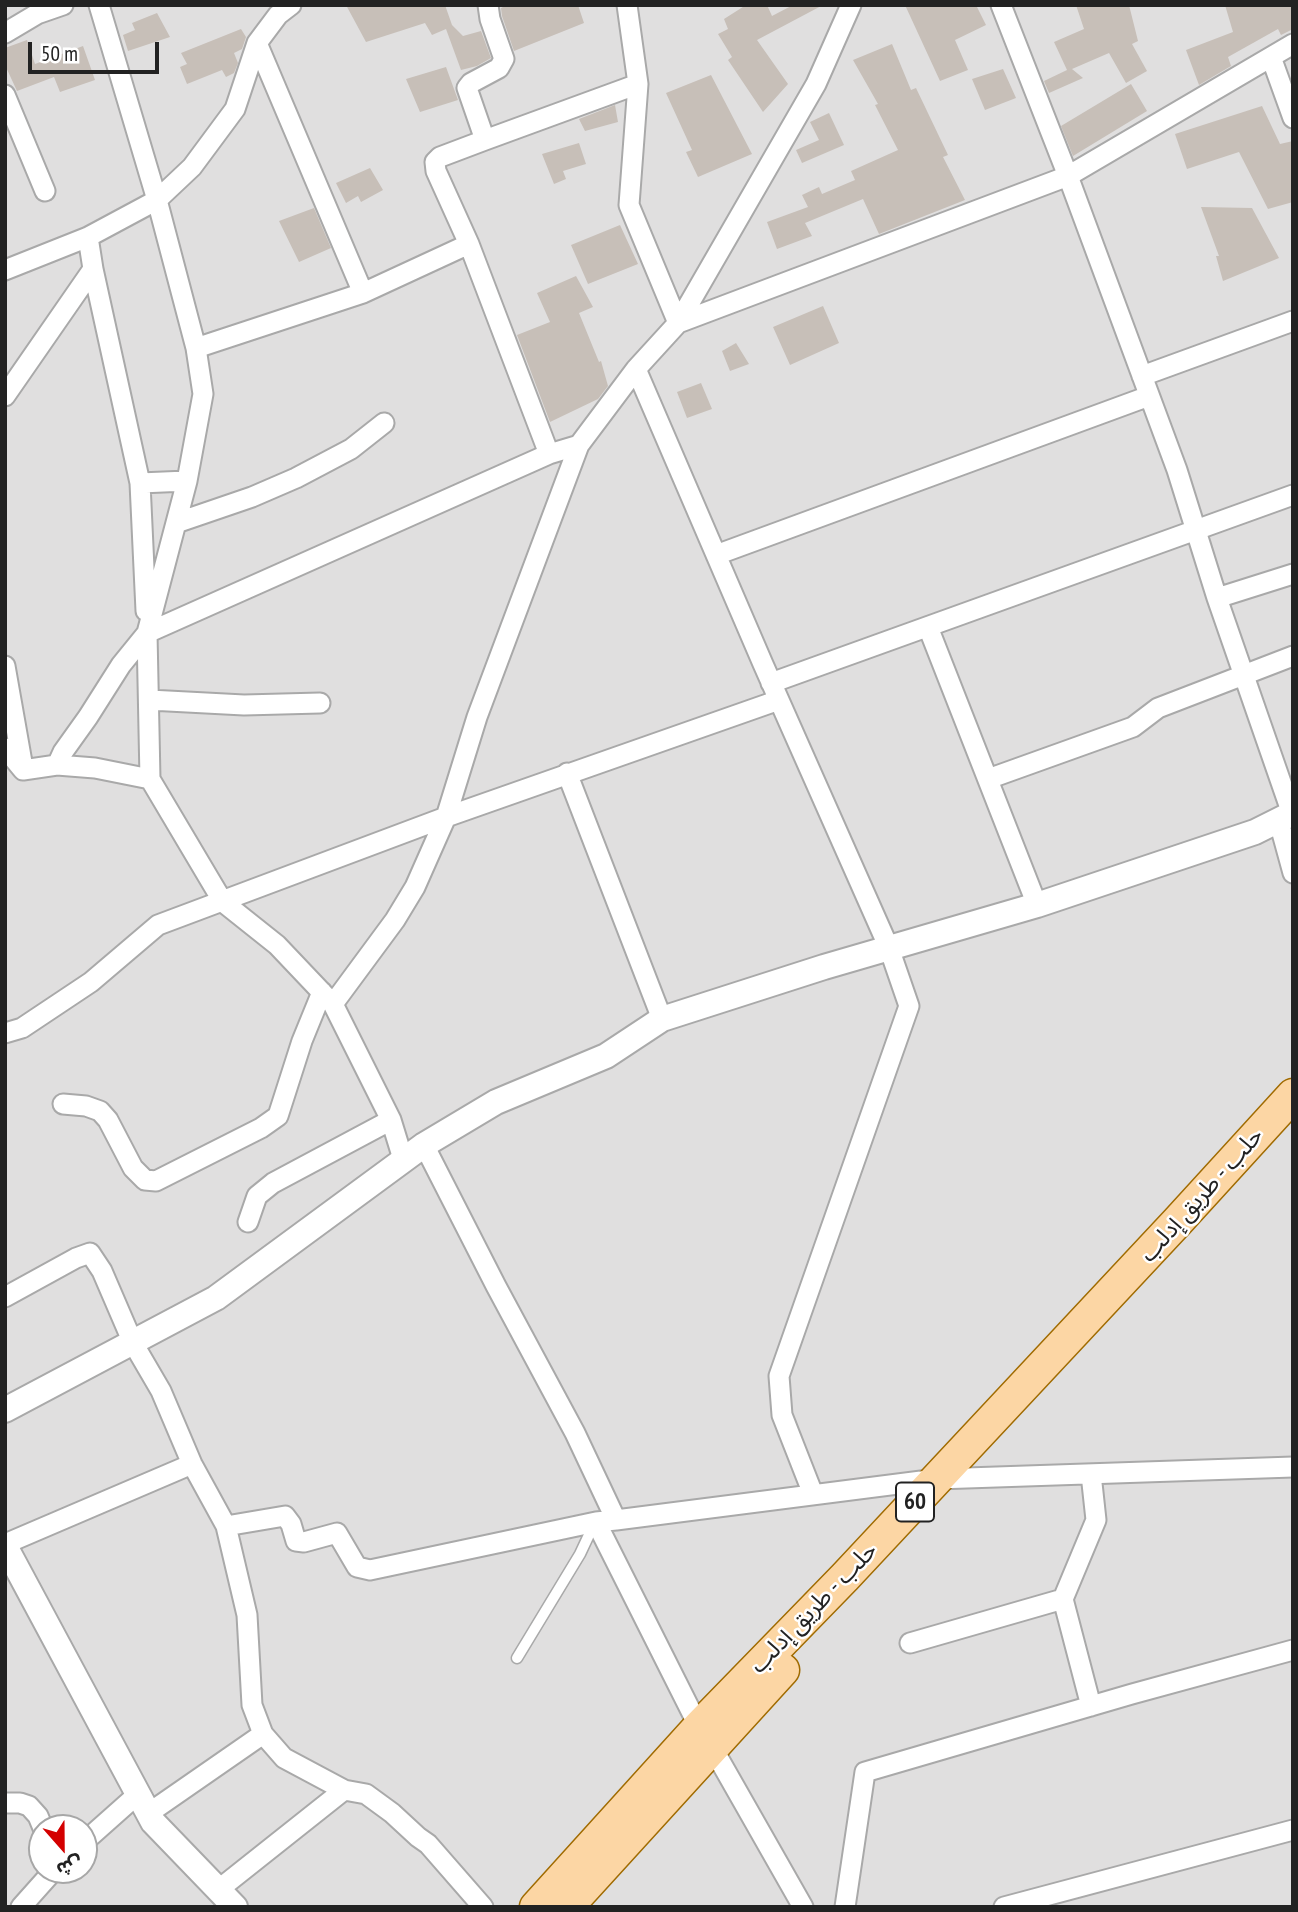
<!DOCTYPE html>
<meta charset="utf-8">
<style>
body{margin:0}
#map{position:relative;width:1298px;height:1912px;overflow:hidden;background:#f2efe9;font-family:"PT Sans Narrow","Noto Sans Arabic",sans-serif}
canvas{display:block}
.frame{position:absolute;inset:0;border:7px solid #222;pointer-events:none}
.north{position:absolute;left:28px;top:1814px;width:70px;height:70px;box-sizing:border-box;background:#fff;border:2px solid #a7a7a7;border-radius:50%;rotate:159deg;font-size:19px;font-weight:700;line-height:28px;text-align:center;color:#222}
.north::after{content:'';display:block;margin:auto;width:24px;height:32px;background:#d40000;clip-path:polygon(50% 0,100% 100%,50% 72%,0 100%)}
.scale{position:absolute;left:28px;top:42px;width:131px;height:32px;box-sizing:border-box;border:4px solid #222;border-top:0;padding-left:9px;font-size:21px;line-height:24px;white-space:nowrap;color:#222;-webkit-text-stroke:5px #fff;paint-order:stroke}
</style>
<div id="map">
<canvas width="1298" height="1912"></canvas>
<div class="frame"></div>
<div class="north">ش</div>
<div class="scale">50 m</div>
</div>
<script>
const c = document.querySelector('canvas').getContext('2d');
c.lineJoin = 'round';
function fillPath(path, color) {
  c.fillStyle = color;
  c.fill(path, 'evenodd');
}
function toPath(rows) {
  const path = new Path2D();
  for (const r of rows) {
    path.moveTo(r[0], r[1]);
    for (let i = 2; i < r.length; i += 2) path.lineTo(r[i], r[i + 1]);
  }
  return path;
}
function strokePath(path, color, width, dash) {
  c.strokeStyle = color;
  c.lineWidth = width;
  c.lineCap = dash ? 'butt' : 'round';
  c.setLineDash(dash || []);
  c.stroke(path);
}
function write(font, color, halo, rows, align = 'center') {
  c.font = font + ' "PT Sans Narrow","Noto Sans Arabic",sans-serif';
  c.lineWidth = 5;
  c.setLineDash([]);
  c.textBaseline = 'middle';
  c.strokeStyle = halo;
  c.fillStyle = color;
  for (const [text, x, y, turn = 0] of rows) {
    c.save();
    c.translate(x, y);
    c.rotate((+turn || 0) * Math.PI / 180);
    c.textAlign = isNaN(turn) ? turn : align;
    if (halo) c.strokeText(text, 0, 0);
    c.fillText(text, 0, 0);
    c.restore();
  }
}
const residential = toPath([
 [5,5,1293,5,1293,1907,5,1907],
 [42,1828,84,1828,84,1870,42,1870]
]);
const building = toPath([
 [346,5,445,5,452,25,463,36,481,31,491,58,477,66,461,70,446,29,432,35,425,23,366,42],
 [507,5,578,5,584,23,514,51,502,16,501,8],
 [746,5,767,5,772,16,793,5,823,5,757,40,788,84,763,112,728,60,732,57,718,34,728,29,724,19],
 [905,5,976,5,986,25,955,40,968,70,940,81],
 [1076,5,1129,5,1138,41,1132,44,1147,71,1126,83,1109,53,1072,69,1083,78,1049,93,1044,81,1067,70,1054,42,1084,29],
 [1225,5,1293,5,1293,29,1281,35,1278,29,1228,57,1231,66,1199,85,1186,50,1233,32],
 [157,13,170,37,128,51,123,35,135,30,132,23],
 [241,29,246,37,242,49,234,53,238,63,234,73,226,77,222,70,187,84,180,67,187,64,181,53],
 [27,40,35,64,83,46,95,80,60,92,54,77,17,91,5,65,5,48],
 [892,44,911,90,916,88,948,155,943,157,965,200,879,234,863,199,805,223,812,236,777,249,767,222,808,207,802,195,819,187,822,194,855,180,851,171,898,150,875,105,878,104,853,60],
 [446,67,458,100,420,112,406,79],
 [1003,69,1016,98,985,110,972,79],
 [711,75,752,154,698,177,686,152,692,150,666,93],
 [1131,84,1147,111,1073,156,1061,126],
 [615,105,618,122,585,131,579,119],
 [1262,106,1280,144,1293,141,1293,202,1268,209,1239,152,1187,169,1175,134],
 [829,113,844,145,802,163,796,150,819,140,810,122],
 [579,143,586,164,563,171,566,179,554,184,542,154],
 [370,168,383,190,361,202,358,196,346,203,336,183],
 [1201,207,1252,208,1279,258,1223,281,1216,256,1219,256],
 [314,208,331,248,299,262,279,221],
 [620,225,638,264,588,284,571,245],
 [576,276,593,307,579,313,599,362,601,361,608,386,598,399,550,422,517,335,550,322,537,293],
 [823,306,839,343,790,365,773,327],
 [736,343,749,364,730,371,722,351],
 [701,383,712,409,687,418,677,392]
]);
const service = toPath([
 [517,1658,580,1554,595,1522]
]);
const minor = toPath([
 [627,5,638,84,629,205,678,323,1068,176,1293,44],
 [1001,5,1068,176,1177,470,1217,598,1292,814],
 [5,33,37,14,63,5],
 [257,43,363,293],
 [1271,57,1293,118],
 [5,95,45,191],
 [485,140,467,88,471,83,499,68,504,59,490,19,488,5],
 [93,269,140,483,146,611],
 [5,270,88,237,157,200,192,167,235,109,257,43,278,15,291,5],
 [196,348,363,293,469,244],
 [636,369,763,664,889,948,909,1006,779,1376,782,1415,813,1494],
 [1142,376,1293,321],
 [5,396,93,269,88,237],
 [549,454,469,244,436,171,435,162,440,157,485,140,638,84],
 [140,483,187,481],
 [176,523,252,497,296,478,351,449,384,423],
 [716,555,1149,396],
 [1217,598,1293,574],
 [928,627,1037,905],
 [5,666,23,768],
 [771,683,1293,495],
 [149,700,244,705,320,703],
 [5,748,23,770,57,765,63,752,88,717,121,665,147,633,187,481,203,394,196,348,157,200,99,5],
 [57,765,95,768,150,779],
 [567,773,662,1019],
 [988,779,1133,727,1158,708,1293,656],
 [1279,822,1293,873],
 [333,1004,395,920,415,887,446,817,477,717,579,445],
 [5,1033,22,1028,91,982,158,925,446,817,779,700],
 [63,1104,86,1106,100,1111,108,1120,133,1168,145,1180,156,1181,261,1128,278,1116,302,1041,322,992],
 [424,1145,496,1286,575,1433,616,1520,937,1479,1293,1467],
 [403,1159,391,1120,333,1004,277,945,223,902,150,779,147,633,549,454,579,445,636,369,678,323,816,84,851,5],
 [248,1222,257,1196,273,1183,391,1120],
 [5,1297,76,1258,90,1253,102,1271,133,1343,161,1391,192,1464,226,1526,247,1615,252,1705,263,1734,284,1758,344,1790,366,1794,392,1813,418,1837,428,1844,483,1907],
 [1091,1474,1096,1520,1063,1599,1091,1706],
 [596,1522,699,1727],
 [226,1526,285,1516,291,1524,296,1541,304,1542,337,1533,357,1567,370,1570,596,1522,616,1520],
 [5,1544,192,1464],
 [910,1643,1063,1599],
 [712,1747,803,1907],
 [5,1803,20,1803,29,1806,38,1816,43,1828],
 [149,1813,263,1734],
 [84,1842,138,1794],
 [218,1890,344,1790],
 [21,1907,54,1870],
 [845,1907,865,1772,1132,1694,1293,1650],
 [1004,1907,1293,1830]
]);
const tertiary = toPath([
 [5,1410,216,1298,424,1145,496,1102,606,1056,662,1019,824,967,1037,905,1255,832,1293,813],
 [5,1546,153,1822,235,1907]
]);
const primary = toPath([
 [536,1907,699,1727,845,1577,1178,1221,1293,1095],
 [567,1907,783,1670]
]);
const shields = [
 [915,1502,38]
];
const shieldNames = [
 ["60",915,1502]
];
const streetNames = [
 ["حلب - طريق إدلب",1202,1195,-48],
 ["حلب - طريق إدلب",814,1608,-46]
];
fillPath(residential, '#e0dfdf');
fillPath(building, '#c7bfb8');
strokePath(service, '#a9a9a9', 13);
strokePath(minor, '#a9a9a9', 23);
strokePath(tertiary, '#a9a9a9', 28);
strokePath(primary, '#a06b00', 35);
strokePath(service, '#fff', 10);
strokePath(minor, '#fff', 19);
strokePath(tertiary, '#fff', 24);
strokePath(primary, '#fcd6a4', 32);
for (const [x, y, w] of shields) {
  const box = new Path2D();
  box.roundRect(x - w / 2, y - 19.5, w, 39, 5);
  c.fillStyle = '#fff';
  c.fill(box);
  strokePath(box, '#222', 2);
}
write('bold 23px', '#222', null, shieldNames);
write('24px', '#222', '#fff', streetNames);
</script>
